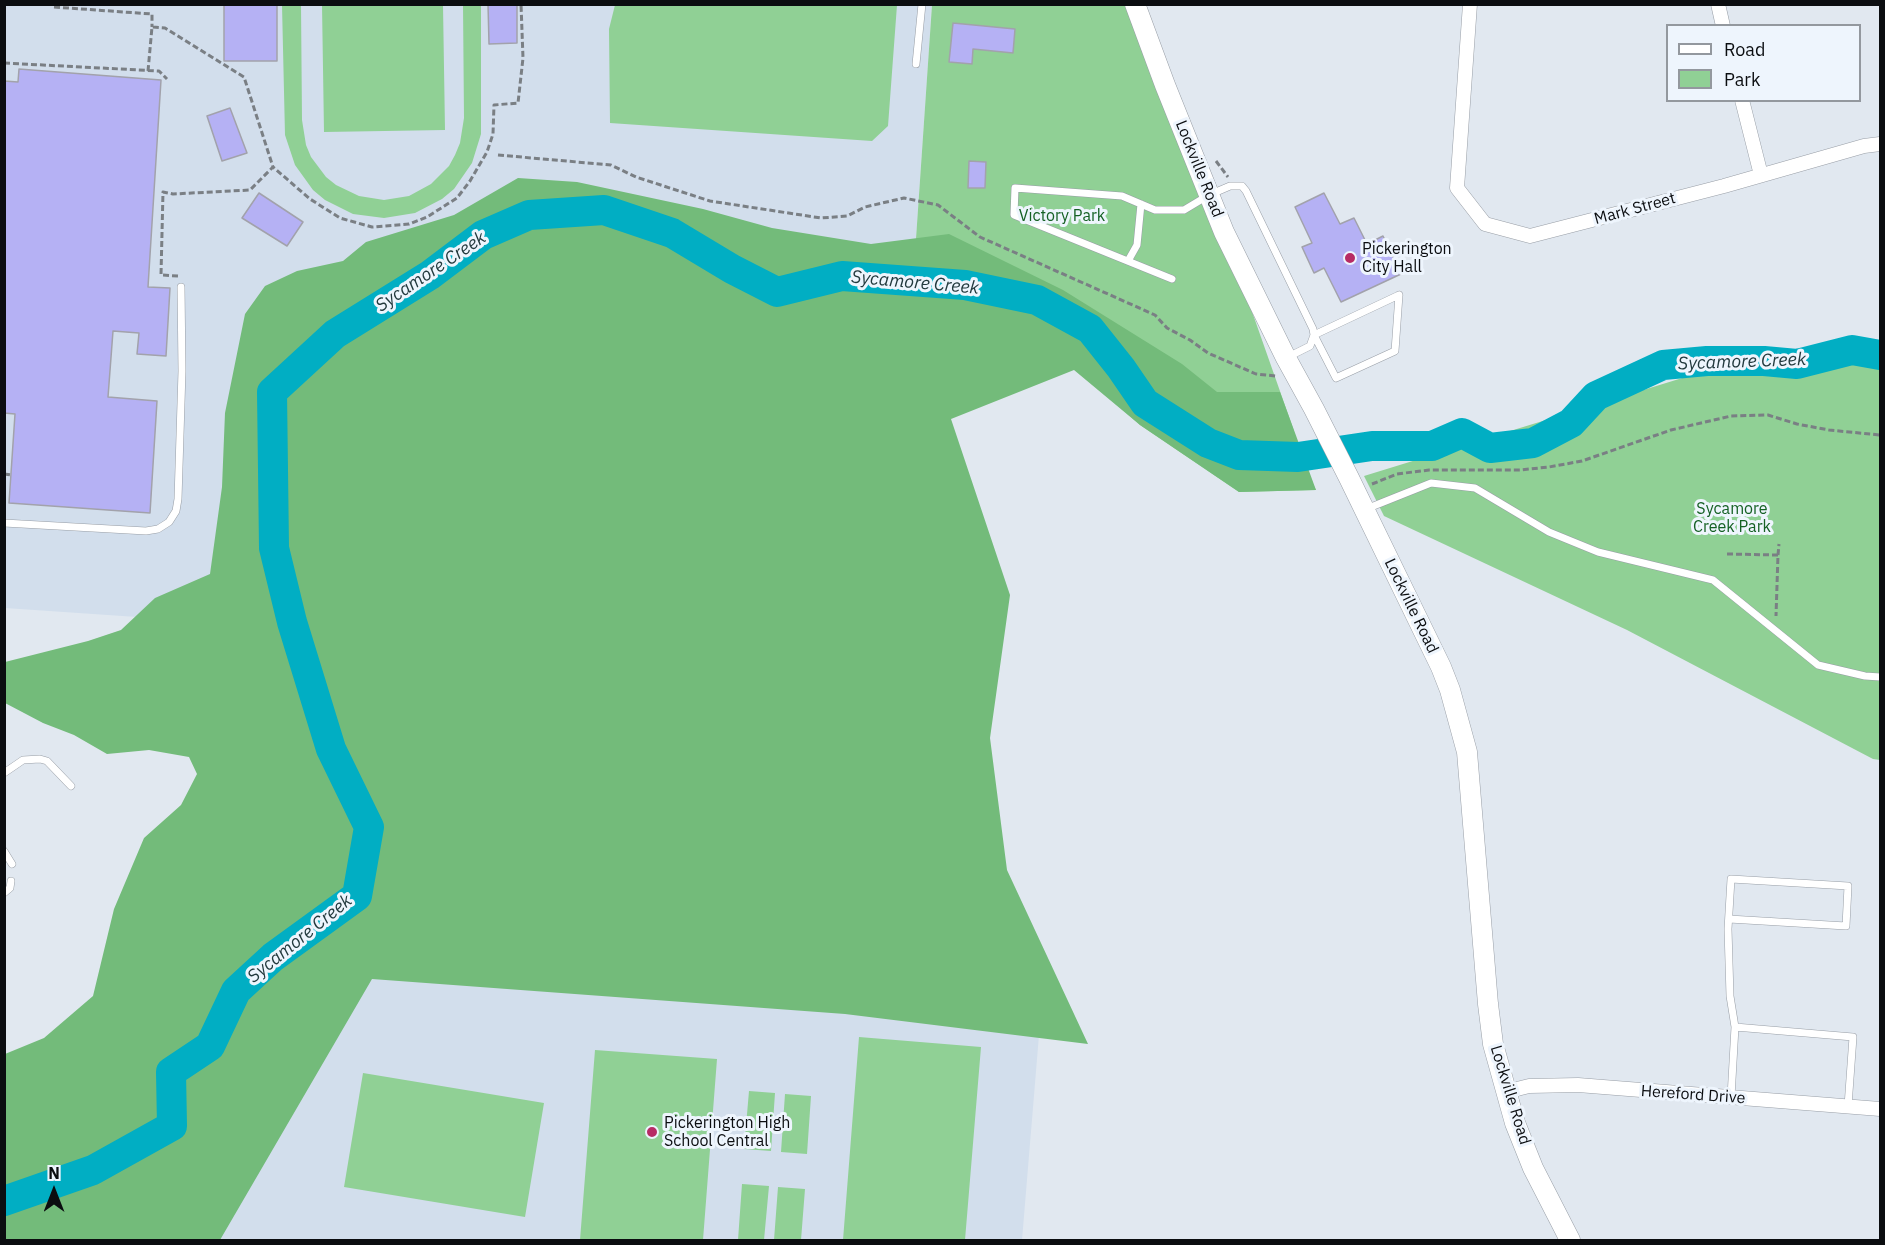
<!DOCTYPE html>
<style>
body{margin:0}
#map{position:relative;width:1885px;height:1245px;overflow:hidden;background:#e1e8f0;font-family:"IBM Plex Sans",sans-serif}
canvas{display:block}
.frame{position:absolute;inset:0;border:6px solid #0b0d10;pointer-events:none}
.legend{position:absolute;left:1666px;top:24px;width:195px;height:78px;box-sizing:border-box;background:#eef5fd;border:2px solid #93989e;margin:0;padding:8px 10px;list-style:none;font-size:18px;color:#0b0d10}
.legend li{display:flex;align-items:center;gap:12px;height:30px}
.legend b{width:30px;border:2px solid #93989e}
.north{position:absolute;left:24px;top:1161px;width:60px;height:60px;-webkit-text-stroke:4px #eef5fd;paint-order:stroke;rotate:0deg;font-size:16px;font-weight:700;line-height:24px;text-align:center;color:#0b0d10}
.north::after{content:'';display:block;margin:auto;width:21px;height:27px;background:#0b0d10;clip-path:polygon(50% 0,100% 100%,50% 72%,0 100%)}
</style>
<div id="map">
<canvas width="1885" height="1245"></canvas>
<div class="frame"></div>
<ul class="legend">
<li><b style="height:8px;background:#fff"></b>Road</li>
<li><b style="height:16px;background:#90d095"></b>Park</li>
</ul>
<div class="north">N</div>
</div>
<script>
const c = document.querySelector('canvas').getContext('2d');
c.lineJoin = 'round';
function fillPath(path, color) {
  c.fillStyle = color;
  c.fill(path, 'evenodd');
}
function toPath(rows) {
  const path = new Path2D();
  for (const r of rows) {
    path.moveTo(r[0], r[1]);
    for (let i = 2; i < r.length; i += 2) path.lineTo(r[i], r[i + 1]);
  }
  return path;
}
function strokePath(path, color, width, dash) {
  c.strokeStyle = color;
  c.lineWidth = width;
  c.lineCap = dash ? 'butt' : 'round';
  c.setLineDash(dash || []);
  c.stroke(path);
}
function write(font, color, halo, rows, align = 'center') {
  c.font = font + ' "IBM Plex Sans",sans-serif';
  c.lineWidth = 6;
  c.setLineDash([]);
  c.textBaseline = 'middle';
  c.strokeStyle = halo;
  c.fillStyle = color;
  for (const [text, x, y, turn = 0] of rows) {
    c.save();
    c.translate(x, y);
    c.rotate((+turn || 0) * Math.PI / 180);
    c.textAlign = isNaN(turn) ? turn : align;
    if (halo) c.strokeText(text, 0, 0);
    c.fillText(text, 0, 0);
    c.restore();
  }
}
const built = toPath([
 [4,5,932,5,912,297,269,626,5,608],
 [354,969,1040,1023,1022,1240,219,1240]
]);
const green = toPath([
 [282,5,301,5,302,120,306,145,311,157,326,177,336,185,359,196,384,200,409,196,431,184,449,166,455,155,460,143,464,118,463,5,481,5,481,134,472,163,454,189,442,199,415,213,384,218,353,214,325,200,313,190,295,165,285,135],
 [322,5,443,5,445,130,324,132],
 [615,5,897,5,888,126,872,141,610,123,609,29],
 [932,5,1136,5,1224,232,1294,431,1283,425,1316,490,1239,492,1140,425,1080,372,912,297],
 [1863,347,1880,352,1880,760,1873,759,1627,630,1384,516,1364,476,1718,367],
 [859,1037,981,1047,965,1240,843,1240],
 [595,1050,717,1059,703,1240,580,1240],
 [363,1073,544,1103,525,1217,344,1187],
 [749,1091,775,1093,771,1151,744,1149],
 [785,1094,811,1096,807,1154,781,1152],
 [742,1184,769,1186,764,1240,738,1240],
 [778,1187,805,1189,801,1240,774,1240]
]);
const forest = toPath([
 [518,178,577,182,703,209,772,228,871,244,949,234,1063,290,1182,364,1217,392,1280,392,1316,490,1239,492,1140,425,1074,370,951,419,1010,595,990,738,1007,870,1088,1044,845,1014,372,979,220,1240,5,1240,5,1054,44,1038,93,996,114,909,144,838,181,805,197,774,189,757,149,750,107,754,74,735,43,723,5,703,5,662,88,641,121,630,155,598,210,574,222,487,225,413,245,314,265,286,297,271,343,261,366,242,454,215]
]);
const river = toPath([
 [4,1201,93,1170,172,1126,171,1072,210,1046,236,991,273,957,357,896,369,827,331,749,292,622,274,548,272,392,335,334,430,275,483,235,529,215,604,210,672,233,732,269,777,292,842,276,965,285,1037,300,1090,329,1121,368,1145,403,1208,443,1239,455,1298,457,1372,446,1432,446,1462,433,1490,448,1533,443,1571,423,1596,396,1663,365,1707,361,1764,361,1797,364,1852,350,1880,355]
]);
const building = toPath([
 [224,4,277,4,277,61,224,61,224,4],
 [488,4,517,4,517,43,489,44,488,4],
 [953,23,1015,29,1013,53,973,49,972,64,949,62,953,23],
 [19,69,161,80,148,287,170,288,166,356,137,354,139,333,113,331,108,397,157,401,150,513,9,503,15,414,4,413,4,81,18,82,19,69],
 [230,108,247,153,222,161,207,116,230,108],
 [969,161,986,162,985,188,968,188,969,161],
 [259,193,303,222,287,246,242,218,259,193],
 [1324,193,1340,224,1354,218,1367,244,1383,236,1401,274,1341,302,1324,268,1314,273,1302,247,1312,243,1295,207,1324,193]
]);
const path = toPath([
 [54,7,152,14,152,27],
 [4,63,159,71,167,79],
 [148,71,152,27,165,28,244,77,273,167],
 [498,155,611,165,636,177,710,201,821,218,847,216,865,207,904,198,938,205,980,237,1155,315,1167,328,1190,340,1208,353,1256,374,1276,376],
 [1216,161,1228,177],
 [178,276,161,275,163,192,173,194,250,190,273,167,310,199,340,218,372,227,409,224,427,217,457,198,470,181,487,152,493,134,494,105,518,103,523,58,521,4],
 [4,474,11,475],
 [1372,484,1397,474,1429,470,1520,470,1549,467,1582,461,1671,430,1731,416,1768,415,1797,424,1829,430,1880,435],
 [1727,554,1778,555,1776,616],
 [1778,555,1779,544]
]);
const lane = toPath([
 [916,64,922,4],
 [1128,261,1137,245,1141,204],
 [1172,279,1014,215,1015,188,1122,196,1155,210,1184,210,1209,195,1230,186,1242,186,1246,191,1313,329,1314,335,1310,346,1288,357],
 [1399,295,1395,351,1336,378,1314,335,1399,295],
 [1366,509,1431,483,1475,488,1549,532,1598,552,1713,580,1818,665,1865,676,1880,677],
 [4,523,146,531,158,529,169,522,176,511,178,499,182,371,181,287],
 [4,773,23,760,40,759,47,761,71,786],
 [4,851,12,864],
 [4,893,10,888,11,881],
 [1729,919,1846,926,1848,886,1731,879,1728,929,1730,996,1735,1027],
 [1731,1097,1735,1027,1853,1037,1848,1106]
]);
const street = toPath([
 [1470,4,1457,188,1485,224,1530,236,1724,186,1864,146,1880,144],
 [1718,4,1723,26],
 [1742,100,1761,175],
 [1505,1092,1529,1086,1578,1085,1880,1109]
]);
const secondary = toPath([
 [1135,4,1165,85,1224,232,1286,358,1314,409,1349,478,1441,667,1450,690,1467,752,1488,1004,1493,1044,1515,1123,1533,1168,1570,1240]
]);
const markers = [
 [1350,258,6,"#b72b65"],
 [652,1132,6,"#b72b65"]
];
const streetNames = [
 ["Lockville Road",1199,169,68],
 ["Mark Street",1635,209,-15],
 ["Lockville Road",1411,606,64],
 ["Lockville Road",1510,1095,73],
 ["Hereford Drive",1693,1095,4]
];
const parkNames = [
 ["Victory Park",1062,216],
 ["Sycamore",1732,509],
 ["Creek Park",1732,527]
];
const poiNames = [
 ["Pickerington",1362,249],
 ["City Hall",1362,267],
 ["Pickerington High",664,1123],
 ["School Central",664,1141]
];
const waterNames = [
 ["Sycamore Creek",431,272,-34],
 ["Sycamore Creek",915,283,5],
 ["Sycamore Creek",1742,362,-2],
 ["Sycamore Creek",300,939,-39]
];
fillPath(built, '#d2deec');
fillPath(green, '#90d095');
fillPath(forest, '#73bb7a');
strokePath(river, '#01aec3', 30);
fillPath(building, '#b5b1f4');
strokePath(building, '#a2a2ab', 1.5);
strokePath(lane, '#989ea6', 8);
strokePath(street, '#989ea6', 15);
strokePath(secondary, '#989ea6', 21);
strokePath(path, '#7a7f84', 3, [6, 3]);
strokePath(lane, '#fff', 7);
strokePath(street, '#fff', 14);
strokePath(secondary, '#fff', 20);
for (const [x, y, r, color] of markers) {
  const dot = new Path2D();
  dot.arc(x, y, r, 0, 2 * Math.PI);
  c.fillStyle = color;
  c.fill(dot);
  strokePath(dot, '#eef5fd', 2);
}
write('16px', '#0b0d10', '#eef5fd', streetNames);
write('16px', '#156124', '#eef5fd', parkNames);
write('16px', '#0b0d10', '#eef5fd', poiNames, 'left');
write('italic 18px', '#233a3e', '#eef5fd', waterNames);
</script>
